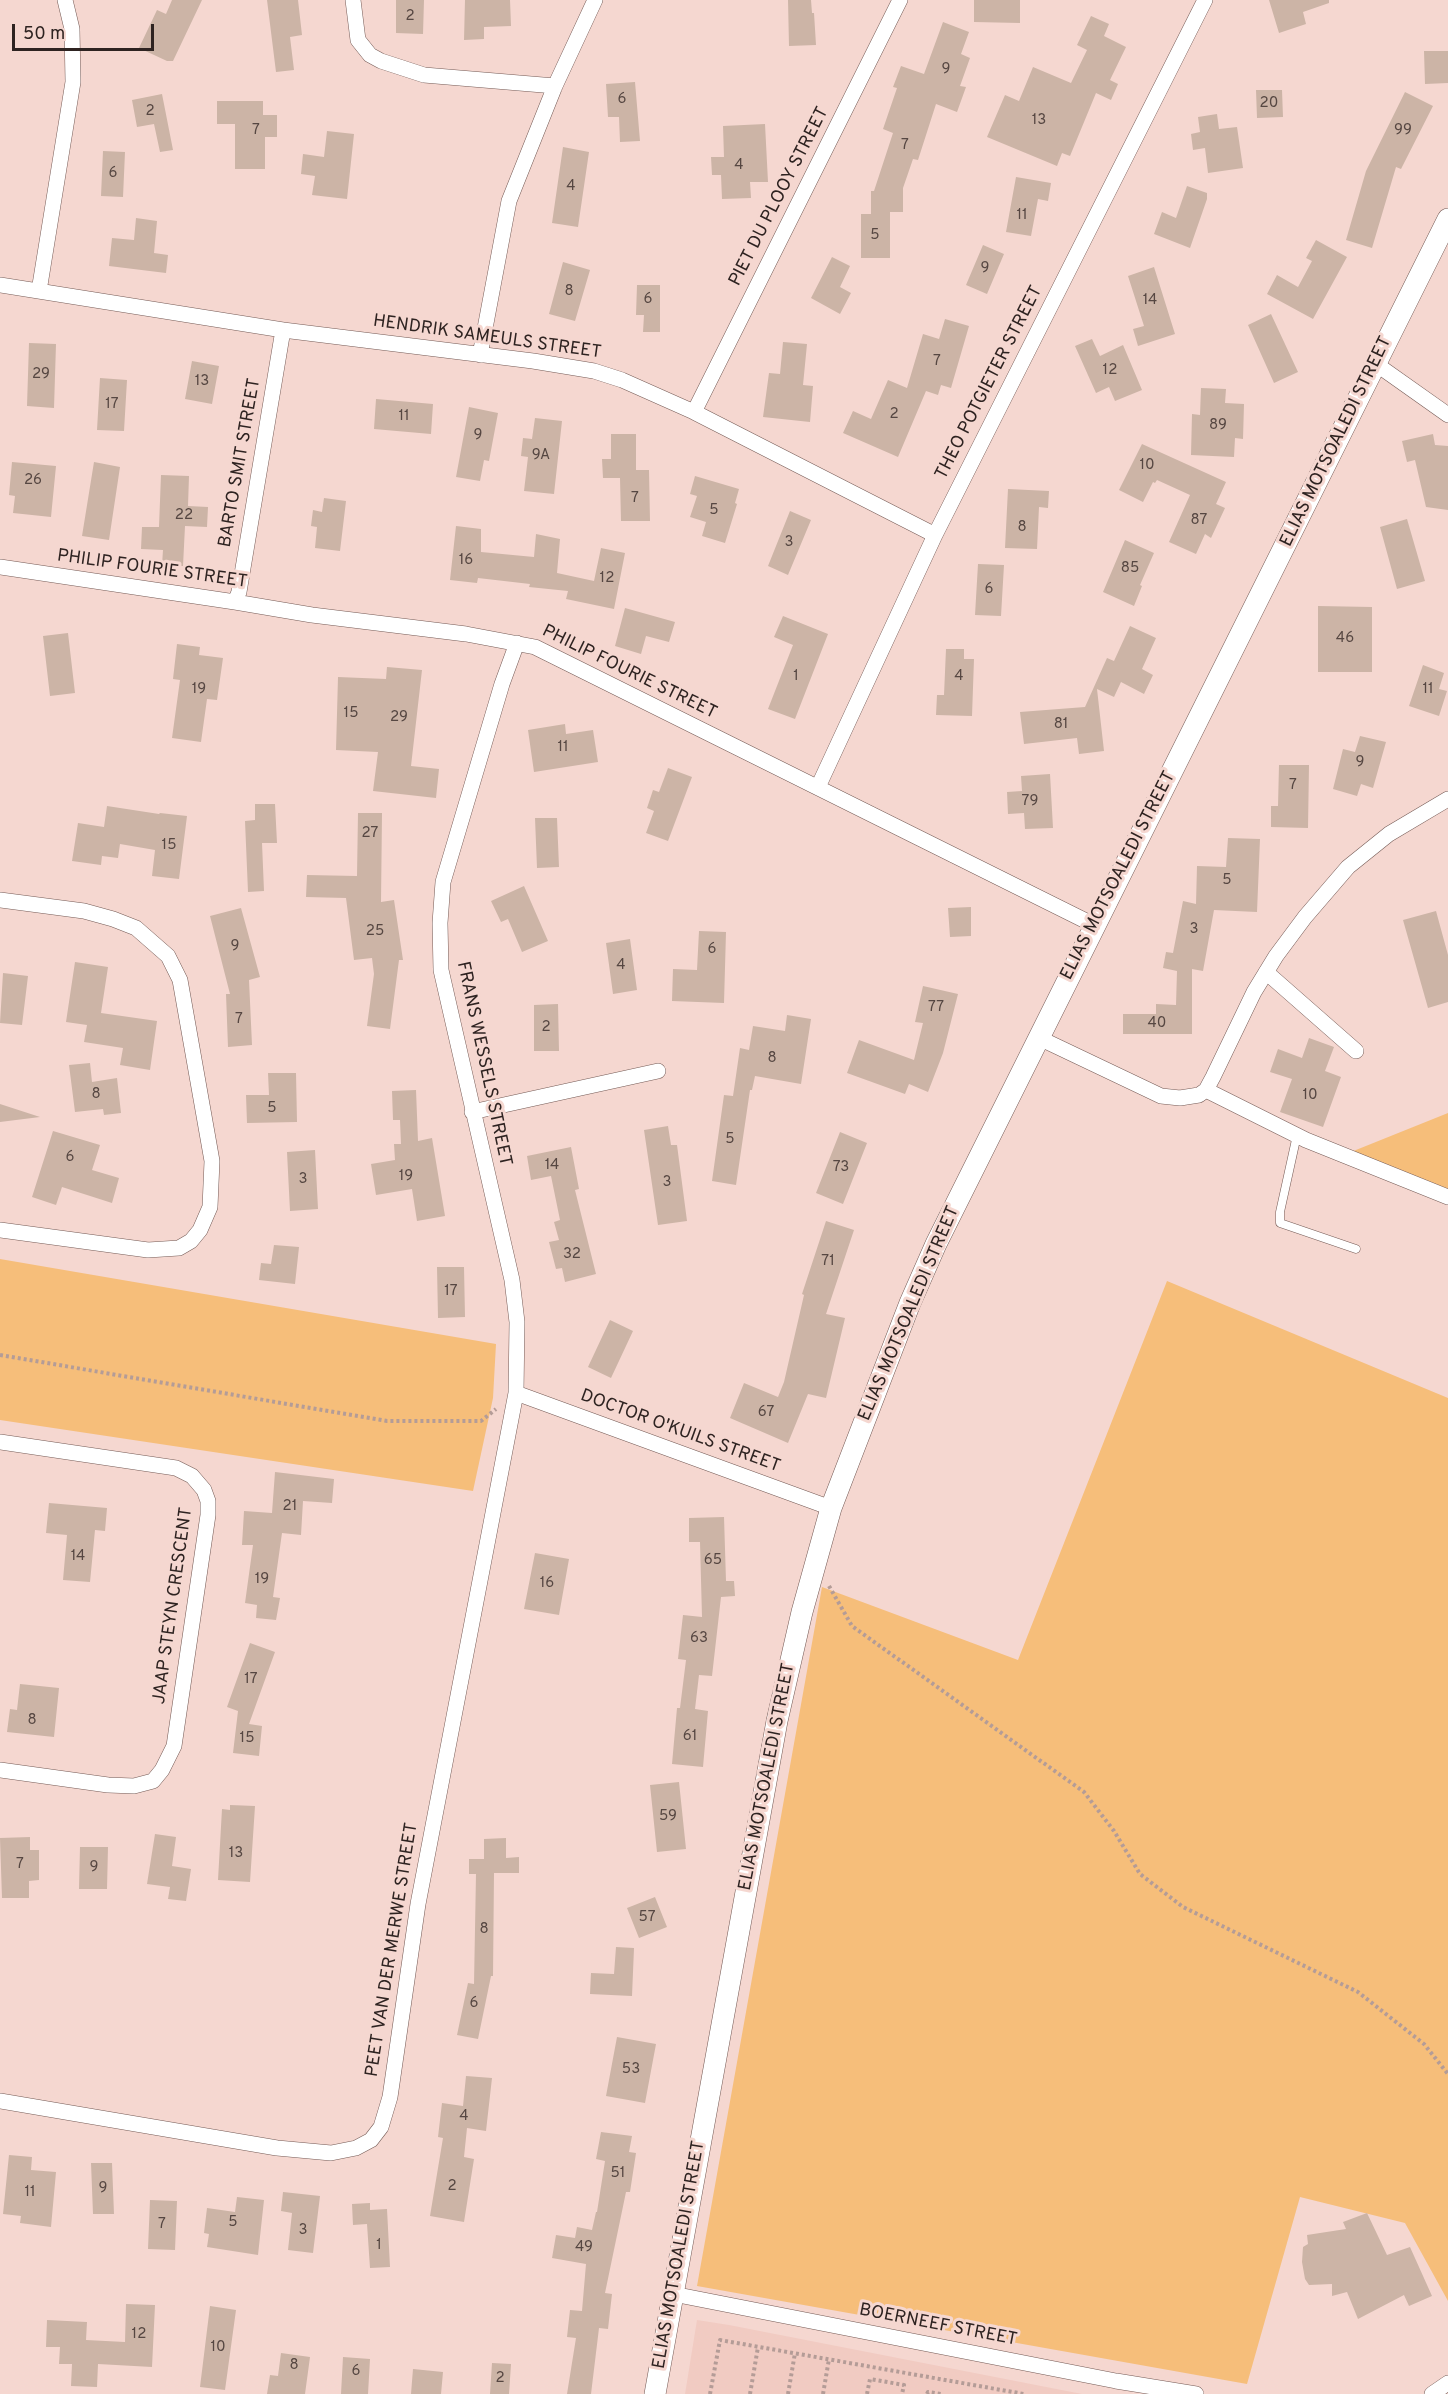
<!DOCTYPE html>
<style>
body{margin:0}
#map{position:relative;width:1448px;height:2394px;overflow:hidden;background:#f5d7d0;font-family:Overpass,sans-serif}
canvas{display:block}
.scale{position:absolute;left:12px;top:24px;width:142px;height:27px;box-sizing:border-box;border:3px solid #2e2321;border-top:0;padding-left:8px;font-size:18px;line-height:21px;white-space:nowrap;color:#2e2321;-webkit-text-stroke:4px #f5d7d0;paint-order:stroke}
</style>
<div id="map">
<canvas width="1448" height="2394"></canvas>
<div class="scale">50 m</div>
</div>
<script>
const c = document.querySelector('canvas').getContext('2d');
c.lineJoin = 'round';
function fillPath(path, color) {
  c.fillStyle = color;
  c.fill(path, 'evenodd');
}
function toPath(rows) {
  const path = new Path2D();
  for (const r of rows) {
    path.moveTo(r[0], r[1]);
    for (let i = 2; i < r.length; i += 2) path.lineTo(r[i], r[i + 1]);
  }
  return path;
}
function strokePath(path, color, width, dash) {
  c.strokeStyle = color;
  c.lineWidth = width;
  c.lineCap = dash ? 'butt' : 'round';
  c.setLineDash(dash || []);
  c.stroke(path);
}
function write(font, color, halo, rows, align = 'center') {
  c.font = font + ' Overpass,sans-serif';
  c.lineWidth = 6;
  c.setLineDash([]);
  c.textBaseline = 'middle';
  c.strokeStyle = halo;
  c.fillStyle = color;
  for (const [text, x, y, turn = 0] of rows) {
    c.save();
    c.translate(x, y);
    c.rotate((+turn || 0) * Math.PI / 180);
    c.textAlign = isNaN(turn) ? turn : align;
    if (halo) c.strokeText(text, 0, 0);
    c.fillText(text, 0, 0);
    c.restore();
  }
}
const built = toPath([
 [697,2320,729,2325,1082,2394,685,2394]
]);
const green = toPath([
 [1448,1113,1448,1205,1336,1158],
 [0,1259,496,1344,493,1398,473,1491,0,1420],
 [1167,1281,1448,1398,1448,2301,1405,2223,1300,2197,1247,2384,697,2286,822,1587,1018,1660]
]);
const building = toPath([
 [172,0,202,0,173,61,167,61,139,48,157,10,166,14],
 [267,0,298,0,302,35,290,37,294,70,276,72],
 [396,0,424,0,423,34,396,33],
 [465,0,510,0,511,26,484,27,484,39,464,40],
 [788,0,811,0,812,13,814,13,816,45,789,46],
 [974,0,1020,0,1020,23,974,22],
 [1269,0,1329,0,1329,3,1303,12,1306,24,1279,33],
 [1091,16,1109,24,1104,36,1126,47,1110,80,1118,84,1111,100,1096,93,1070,156,1062,153,1057,166,987,137,1005,95,1019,101,1033,67,1071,83,1087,50,1077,45],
 [943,22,969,32,961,54,970,58,960,86,966,87,957,112,936,104,918,160,913,159,903,188,903,212,890,212,890,258,861,258,861,214,871,214,871,191,874,191,893,133,883,129,897,88,893,87,901,66,924,74],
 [1424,51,1448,51,1448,83,1425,84],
 [635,82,640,141,620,142,619,117,608,117,606,84],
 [1256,90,1282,90,1283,117,1257,118],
 [1405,92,1433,106,1401,169,1396,167,1372,248,1346,240,1366,171],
 [162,94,173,150,160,152,154,124,137,127,132,100],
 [217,101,263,101,263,115,277,115,277,137,265,137,265,169,235,169,235,124,217,124],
 [1217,114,1219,129,1237,127,1243,168,1208,173,1205,148,1193,150,1191,134,1200,132,1198,117],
 [765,124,768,182,750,182,751,198,722,199,721,175,712,175,711,157,724,157,723,126],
 [327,131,354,134,347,199,312,195,315,176,301,174,303,154,324,157],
 [563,147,589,152,578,227,552,223],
 [103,151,125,152,123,197,101,196],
 [1016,177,1051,183,1048,201,1038,199,1031,236,1006,232],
 [1187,186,1207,193,1207,199,1190,248,1154,234,1162,212,1176,218],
 [136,218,157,221,154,253,168,255,166,273,109,266,112,238,134,240],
 [1316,240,1347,257,1313,319,1267,294,1277,275,1298,287,1312,261,1306,258],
 [983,245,1004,254,987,294,966,285],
 [832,257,850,266,840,287,851,293,840,314,811,298],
 [563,262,590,270,575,321,549,314],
 [1154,267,1175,334,1138,346,1133,329,1144,326,1128,276],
 [637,285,660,285,660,332,643,332,644,315,636,315],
 [1271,314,1298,372,1274,383,1248,325],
 [945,319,969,326,951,388,941,385,938,395,926,391,898,457,843,433,853,411,871,419,888,380,907,388,923,334,939,339],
 [1092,339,1100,356,1123,345,1142,390,1115,401,1109,387,1096,393,1075,346],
 [783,342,807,344,803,385,813,386,810,422,763,417,769,373,780,374],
 [29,343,56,344,54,408,27,406],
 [192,361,219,366,212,404,185,399],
 [100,378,127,380,124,431,97,430],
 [1201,388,1226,389,1225,403,1244,404,1243,439,1235,438,1234,457,1191,455,1192,414,1200,415],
 [376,399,433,404,431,434,374,429],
 [469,407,498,413,489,461,484,460,480,481,456,477],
 [535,418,562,421,554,494,524,491,528,457,521,456,523,438,532,439],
 [611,434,636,434,636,470,649,470,650,521,621,521,620,478,603,478,602,459,611,459],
 [1433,434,1435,445,1448,446,1448,510,1426,507,1415,460,1407,462,1402,441],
 [1142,444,1226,482,1216,504,1225,508,1211,538,1205,534,1196,554,1169,542,1190,495,1157,480,1155,483,1153,482,1143,502,1119,490],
 [12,462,56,466,51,517,13,513,15,496,9,495],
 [94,462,120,467,109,540,82,536],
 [161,475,189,476,188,506,208,507,207,527,185,526,183,566,162,565,163,550,141,549,142,527,159,527],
 [695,476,739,489,735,503,737,504,725,543,702,536,706,522,690,517,697,496,690,494],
 [1008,489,1049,491,1048,508,1039,507,1037,549,1005,548],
 [324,498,346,501,340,551,315,548,317,527,311,526,313,510,322,512],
 [790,511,811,520,788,575,768,566],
 [1407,519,1425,581,1397,589,1380,527],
 [456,526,481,529,481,552,534,557,536,534,560,539,557,573,594,581,601,548,625,553,614,609,566,599,568,591,529,587,530,584,478,578,477,583,450,580],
 [1125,540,1154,553,1140,585,1142,586,1134,606,1103,592],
 [978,564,1004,565,1001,616,975,615],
 [1318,606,1372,607,1372,672,1318,672],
 [625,608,675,622,669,642,646,636,641,654,615,646],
 [783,616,828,634,795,719,768,709,793,645,774,637],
 [1130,626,1156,638,1142,669,1153,675,1144,694,1121,682,1114,697,1097,689,1104,751,1079,754,1077,738,1024,744,1020,712,1085,707,1107,658,1114,661],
 [68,633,75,693,50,696,43,636],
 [177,644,200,647,199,655,223,658,217,700,207,699,201,742,172,738,180,680,173,679],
 [946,649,964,649,964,659,974,659,972,716,936,715,937,695,944,695],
 [1423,665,1444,673,1439,689,1447,691,1439,716,1409,706],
 [387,667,422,670,411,766,439,769,436,798,373,791,378,752,336,750,338,677,386,679],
 [565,724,566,734,593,730,598,762,534,772,528,730],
 [1360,736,1386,742,1373,788,1361,784,1357,796,1333,789,1343,749,1355,752],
 [1279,765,1309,765,1308,828,1271,827,1271,806,1278,806],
 [668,768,692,777,668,841,646,833,654,811,647,808,653,790,659,792],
 [1050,774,1053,828,1025,829,1024,813,1008,814,1007,792,1022,791,1021,776],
 [255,804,275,804,277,843,262,843,264,891,248,892,245,821,255,820],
 [107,806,159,814,160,813,187,816,179,879,152,876,155,850,120,844,118,858,102,856,101,865,72,861,78,823,104,827],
 [358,813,382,813,381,902,394,900,403,960,399,960,390,1029,367,1026,374,974,372,958,354,960,346,898,306,897,307,875,357,876],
 [535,818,557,818,559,867,537,868],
 [1228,838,1260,839,1257,912,1214,910,1203,971,1192,969,1192,1034,1123,1034,1123,1014,1156,1014,1156,1004,1176,1005,1177,971,1163,968,1166,952,1173,953,1183,901,1196,904,1197,866,1226,867],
 [524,886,548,941,522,952,508,919,501,922,491,901],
 [971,907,971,936,950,937,948,908],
 [241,908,260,977,249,980,252,1045,228,1047,226,994,230,994,210,916],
 [1436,911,1448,955,1448,1002,1428,1008,1403,920],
 [699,931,726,932,724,1003,672,1001,673,969,697,970],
 [630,939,637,990,613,994,606,943],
 [75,962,108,967,101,1013,157,1021,150,1070,120,1065,123,1048,84,1042,87,1025,66,1022],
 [3,973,28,976,22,1025,0,1023],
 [923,986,958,994,943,1053,928,1092,909,1084,905,1094,847,1073,859,1040,914,1060,923,1023,915,1022],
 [558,1004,559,1051,534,1051,534,1005],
 [787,1015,811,1019,801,1084,755,1076,752,1090,750,1090,736,1185,712,1181,724,1095,733,1096,740,1048,749,1050,753,1026,785,1031],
 [1309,1038,1334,1047,1325,1071,1341,1077,1323,1127,1280,1112,1292,1079,1270,1072,1278,1049,1302,1058],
 [90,1063,92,1082,117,1078,121,1113,104,1115,103,1109,75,1112,69,1065],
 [268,1073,296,1073,297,1122,247,1123,246,1095,269,1095],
 [416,1090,418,1141,432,1138,445,1216,417,1221,412,1189,376,1195,371,1164,395,1160,394,1144,401,1144,400,1120,393,1120,392,1091],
 [0,1104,40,1117,0,1122],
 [668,1126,671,1145,677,1145,687,1221,658,1225,644,1130],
 [53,1131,100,1145,92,1170,119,1178,112,1203,62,1187,56,1205,32,1197],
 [840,1132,867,1143,843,1204,816,1193],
 [571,1147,579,1189,575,1190,596,1274,565,1282,562,1268,556,1269,549,1242,559,1240,554,1222,560,1220,551,1176,531,1180,527,1156],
 [315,1150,318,1209,290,1211,287,1152],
 [826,1221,854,1230,826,1314,845,1318,826,1398,808,1394,788,1443,730,1418,744,1383,778,1397,784,1382,804,1295,802,1294],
 [274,1245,299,1247,295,1284,259,1280,261,1263,271,1264],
 [437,1267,464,1267,465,1317,438,1318],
 [610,1320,633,1331,611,1378,588,1367],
 [275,1472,334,1479,332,1503,303,1501,301,1535,282,1533,273,1597,280,1598,276,1620,256,1618,257,1605,245,1603,253,1545,242,1545,244,1511,272,1513],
 [49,1503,107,1508,105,1531,95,1530,90,1582,63,1580,67,1535,46,1533],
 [724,1517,726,1581,734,1581,735,1596,721,1597,712,1676,699,1675,695,1709,708,1711,703,1767,672,1764,677,1708,680,1708,686,1660,678,1659,683,1615,702,1617,700,1542,689,1542,689,1518],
 [535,1553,569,1559,559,1615,524,1609],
 [250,1643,275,1652,249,1724,262,1726,259,1756,233,1753,238,1711,227,1707],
 [20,1684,59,1688,54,1737,7,1732,10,1709,17,1710],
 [679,1782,686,1849,657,1852,650,1785],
 [230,1805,255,1806,250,1882,218,1880,222,1809,230,1810],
 [155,1834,176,1837,172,1866,191,1869,186,1901,168,1899,170,1887,147,1884],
 [30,1837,30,1850,39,1850,39,1880,29,1881,29,1898,2,1898,0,1838],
 [506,1838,506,1858,519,1857,519,1873,494,1873,493,1976,491,1976,478,2039,457,2035,468,1983,474,1984,476,1874,469,1874,469,1859,484,1859,484,1839],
 [80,1847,108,1847,107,1889,79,1889],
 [655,1897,667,1927,639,1938,627,1908],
 [616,1947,634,1948,632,1996,590,1994,591,1973,614,1974],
 [617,2037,656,2044,645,2103,606,2096],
 [466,2076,492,2078,486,2131,467,2128,464,2157,474,2159,464,2222,430,2216,443,2138,438,2137,442,2103,463,2106],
 [601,2132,632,2136,629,2152,636,2153,630,2192,626,2192,605,2293,612,2294,608,2329,599,2328,591,2394,567,2394,576,2338,567,2337,570,2310,582,2311,586,2264,552,2258,556,2235,575,2238,577,2227,592,2230,596,2212,597,2212,605,2161,596,2159],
 [9,2155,32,2157,31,2170,56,2172,51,2227,20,2223,21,2216,3,2214],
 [91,2163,112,2163,114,2214,93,2214],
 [283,2192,320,2196,313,2253,288,2250,292,2213,281,2211],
 [237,2197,264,2200,258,2255,207,2247,209,2234,204,2233,207,2208,235,2212],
 [150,2200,177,2201,175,2250,148,2249],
 [370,2203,370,2210,387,2209,390,2267,370,2268,367,2224,353,2225,352,2204],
 [1367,2213,1387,2255,1410,2247,1432,2296,1409,2306,1404,2295,1358,2319,1347,2292,1332,2296,1332,2284,1309,2285,1305,2279,1302,2262,1303,2247,1308,2244,1307,2235,1346,2229,1343,2222],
 [126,2304,155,2305,152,2367,98,2364,97,2387,71,2386,72,2364,59,2364,60,2347,46,2347,47,2320,87,2322,86,2340,125,2342],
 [210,2306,236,2310,225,2390,200,2387],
 [281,2353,310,2357,305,2394,267,2394,270,2375,278,2376],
 [343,2357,370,2359,368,2394,341,2394],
 [492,2363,511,2364,509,2394,490,2394],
 [413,2369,443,2372,441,2394,411,2394]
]);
const path = toPath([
 [0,1355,387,1421,481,1421,496,1409],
 [829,1586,852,1626,1084,1792,1114,1831,1140,1874,1183,1907,1358,1992,1424,2044,1448,2074],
 [710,2394,720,2340,1024,2394],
 [750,2394,758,2347],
 [788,2394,795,2353],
 [823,2394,829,2359],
 [867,2394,870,2379,904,2385,902,2394],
 [927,2394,928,2392,941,2394]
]);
const lane = toPath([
 [1297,1135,1280,1212,1280,1223,1356,1249]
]);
const street = toPath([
 [353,0,358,40,370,55,381,61,424,75,555,86],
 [0,285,283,330,533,361,594,371,622,380,694,412,935,535],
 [39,291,73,82,72,29,65,0],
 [480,355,509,201,555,86,595,0],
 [1376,364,1448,415],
 [694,412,900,0],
 [0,567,235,602,312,615,466,634,535,647,1094,925],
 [235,602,239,592,283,330],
 [818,787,935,535,1205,0],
 [0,900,84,911,113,919,136,928,168,956,180,980,212,1161,210,1207,200,1230,191,1241,179,1248,148,1250,0,1230],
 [1266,972,1356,1051],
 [1037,1037,1161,1096,1180,1098,1199,1095,1206,1090,1213,1077,1254,992,1276,956,1305,917,1348,867,1389,834,1448,799],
 [1206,1090,1306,1140,1448,1197],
 [472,1112,658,1071],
 [516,1393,831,1508],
 [0,1442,176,1468,192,1476,204,1490,208,1501,208,1515,174,1746,162,1770,153,1781,134,1786,108,1785,0,1770],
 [0,2101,277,2148,331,2153,356,2148,371,2140,381,2127,390,2097,418,1904,516,1393,517,1322,512,1280,441,970,440,923,443,882,502,684,517,643],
 [673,2294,1116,2381,1196,2394],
 [1432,2394,1448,2383]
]);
const secondary = toPath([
 [655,2394,777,1721,802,1612,831,1508,910,1303,936,1244,1448,219]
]);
const numberNames = [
 ["2",410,17],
 ["9",946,70],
 ["6",622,100],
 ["20",1269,104],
 ["2",150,112],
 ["13",1039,121],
 ["7",256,131],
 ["99",1403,131],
 ["7",905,146],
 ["4",739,166],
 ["6",113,174],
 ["4",571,187],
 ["11",1022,216],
 ["5",875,236],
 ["9",985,269],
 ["8",569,292],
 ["6",648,300],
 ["14",1150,301],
 ["7",937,362],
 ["12",1110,371],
 ["29",41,375],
 ["13",202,382],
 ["17",112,405],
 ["2",894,415],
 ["11",404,417],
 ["89",1218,426],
 ["9",478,436],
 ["9A",541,456],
 ["10",1147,466],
 ["26",33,481],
 ["7",635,499],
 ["5",714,511],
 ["22",184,516],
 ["87",1199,521],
 ["8",1022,528],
 ["3",789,543],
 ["16",466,561],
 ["85",1130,569],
 ["12",607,579],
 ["6",989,590],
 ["46",1345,639],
 ["1",796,677],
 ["4",959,677],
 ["19",199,690],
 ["11",1428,690],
 ["15",351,714],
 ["29",399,718],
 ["81",1061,725],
 ["11",563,748],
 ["9",1360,763],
 ["7",1293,786],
 ["79",1030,802],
 ["27",370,834],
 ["15",169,846],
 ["5",1227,881],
 ["3",1194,930],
 ["25",375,932],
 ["9",235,947],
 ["6",712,950],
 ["4",621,966],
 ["77",936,1008],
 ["7",239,1020],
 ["40",1157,1024],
 ["2",546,1028],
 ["8",772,1059],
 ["8",96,1095],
 ["10",1310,1096],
 ["5",272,1109],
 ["5",730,1140],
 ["6",70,1158],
 ["14",552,1166],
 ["73",841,1168],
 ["19",406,1177],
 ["3",303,1180],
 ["3",667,1183],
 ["32",572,1255],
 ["71",828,1262],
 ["17",451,1292],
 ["67",766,1413],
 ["21",290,1507],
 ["14",78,1557],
 ["65",713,1561],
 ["19",262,1580],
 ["16",547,1584],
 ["63",699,1639],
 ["17",251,1680],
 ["8",32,1721],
 ["61",690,1737],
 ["15",247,1739],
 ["59",668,1817],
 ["13",236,1854],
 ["7",20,1865],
 ["9",94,1868],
 ["57",647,1918],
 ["8",484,1930],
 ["6",474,2004],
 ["53",631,2070],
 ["4",464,2117],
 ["51",618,2174],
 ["2",452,2187],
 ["9",103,2189],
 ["11",30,2193],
 ["5",233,2223],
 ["7",162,2225],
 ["3",303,2231],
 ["1",379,2246],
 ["49",584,2248],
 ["12",139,2335],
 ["10",218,2348],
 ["8",294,2366],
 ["6",356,2372],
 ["2",500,2379]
];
const streetNames = [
 ["PIET DU PLOOY STREET",780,197,-63],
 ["HENDRIK SAMEULS STREET",487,338,8],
 ["THEO POTGIETER STREET",990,383,-63],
 ["ELIAS MOTSOALEDI STREET",1337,442,-64],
 ["BARTO SMIT STREET",241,463,-80],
 ["PHILIP FOURIE STREET",152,570,8],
 ["PHILIP FOURIE STREET",629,673,26],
 ["ELIAS MOTSOALEDI STREET",1119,876,-63],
 ["FRANS WESSELS STREET",483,1064,78],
 ["ELIAS MOTSOALEDI STREET",910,1314,-67],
 ["DOCTOR O'KUILS STREET",680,1432,20],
 ["JAAP STEYN CRESCENT",174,1606,-82],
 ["ELIAS MOTSOALEDI STREET",768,1777,-79],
 ["PEET VAN DER MERWE STREET",393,1950,-81],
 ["ELIAS MOTSOALEDI STREET",680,2255,-80],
 ["BOERNEEF STREET",938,2326,11]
];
fillPath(built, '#f1cbc2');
fillPath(green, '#f6be7a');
fillPath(building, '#ccb4a6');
strokePath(lane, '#755b56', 9);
strokePath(street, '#755b56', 16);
strokePath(secondary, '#755b56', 22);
strokePath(path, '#b49c97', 4, [3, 3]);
strokePath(lane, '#fff', 8);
strokePath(street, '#fff', 15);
strokePath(secondary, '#fff', 21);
write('15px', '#564742', null, numberNames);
write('18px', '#2e2321', '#f5d7d0', streetNames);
</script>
